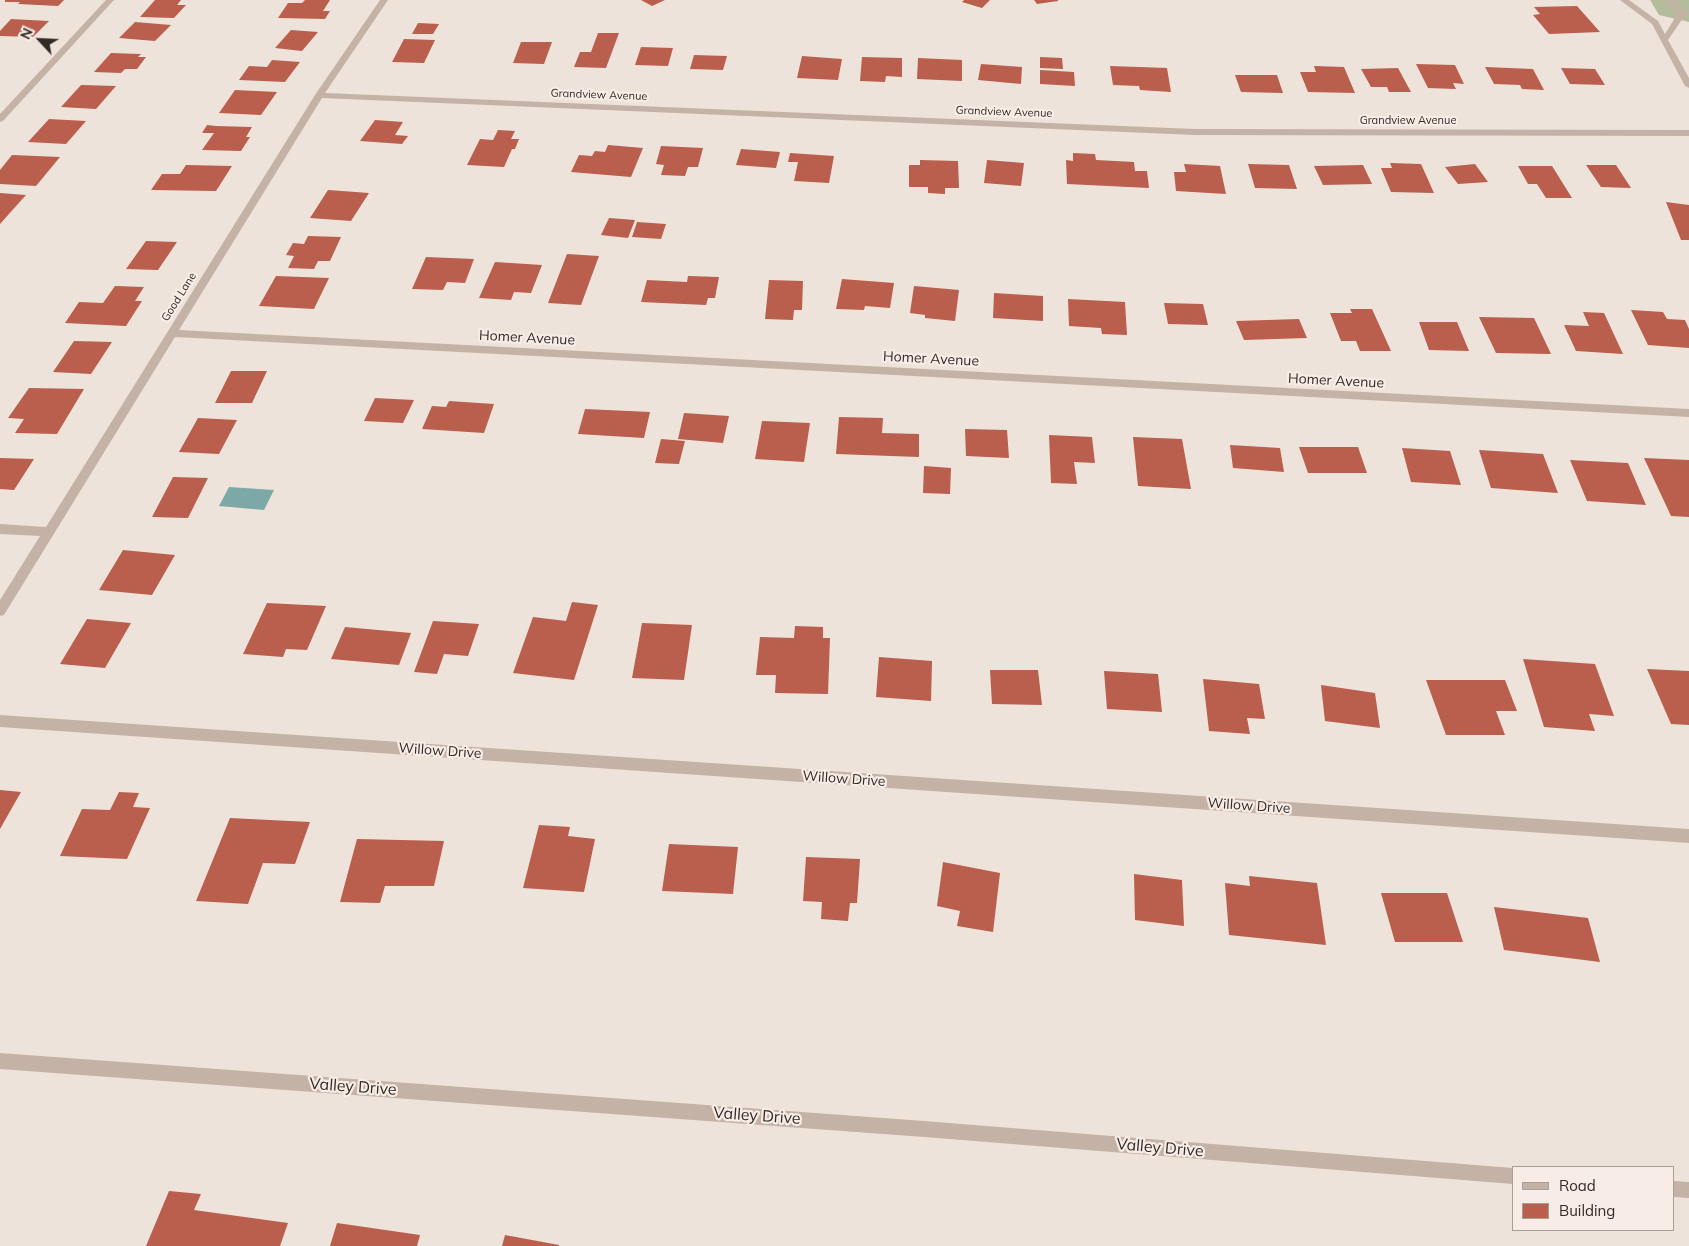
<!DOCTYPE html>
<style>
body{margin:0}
#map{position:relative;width:1689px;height:1246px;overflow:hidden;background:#eee3da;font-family:Mulish,sans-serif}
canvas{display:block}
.legend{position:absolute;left:1512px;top:1166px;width:162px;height:65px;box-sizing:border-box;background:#f7ede6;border:1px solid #a89f9a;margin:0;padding:6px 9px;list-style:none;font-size:15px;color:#322a27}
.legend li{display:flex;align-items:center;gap:10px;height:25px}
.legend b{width:25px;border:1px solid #a89f9a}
.north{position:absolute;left:15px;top:15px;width:50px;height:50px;-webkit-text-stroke:4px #f7ede6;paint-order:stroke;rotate:295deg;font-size:14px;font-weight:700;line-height:20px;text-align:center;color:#322a27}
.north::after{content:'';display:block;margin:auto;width:18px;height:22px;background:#322a27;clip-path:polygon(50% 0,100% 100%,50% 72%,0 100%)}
</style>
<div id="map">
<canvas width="1689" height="1246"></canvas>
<ul class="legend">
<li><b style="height:6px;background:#c5b2a7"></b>Road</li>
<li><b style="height:14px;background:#ba5e4d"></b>Building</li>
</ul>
<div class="north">N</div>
</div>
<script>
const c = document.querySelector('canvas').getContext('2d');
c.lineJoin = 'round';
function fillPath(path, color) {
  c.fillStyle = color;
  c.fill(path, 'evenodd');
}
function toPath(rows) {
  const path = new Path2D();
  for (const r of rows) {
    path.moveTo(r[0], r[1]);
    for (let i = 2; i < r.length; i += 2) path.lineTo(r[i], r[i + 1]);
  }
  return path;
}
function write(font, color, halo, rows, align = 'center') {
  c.font = font + ' Mulish,sans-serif';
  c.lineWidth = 4.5;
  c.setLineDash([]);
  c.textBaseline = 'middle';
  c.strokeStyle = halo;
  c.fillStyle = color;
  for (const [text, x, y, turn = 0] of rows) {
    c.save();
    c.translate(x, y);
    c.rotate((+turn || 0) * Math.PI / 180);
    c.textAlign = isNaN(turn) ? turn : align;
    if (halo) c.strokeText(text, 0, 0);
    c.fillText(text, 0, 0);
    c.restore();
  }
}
const green = toPath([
 [1650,0,1689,0,1689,22,1659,15]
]);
const water = toPath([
 [229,487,274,490,264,510,219,506]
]);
const building = toPath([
 [5,0,64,0,58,6,18,4,20,2,5,2],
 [155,0,181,0,177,5,186,5,174,18,140,17],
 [305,0,330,0,323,11,330,11,325,19,278,18,288,3,302,3],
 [641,0,665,0,652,6],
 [964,0,990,0,982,8,962,2],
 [1034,0,1058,0,1058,1,1037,4],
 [1577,6,1600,32,1549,34,1533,15,1540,14,1534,7],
 [11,19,49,21,33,37,0,36,0,31],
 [135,22,171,25,155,41,119,38],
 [418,23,439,24,433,34,412,34],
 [291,30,318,32,302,51,275,48],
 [598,33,619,33,606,68,574,67,580,52,591,52],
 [404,39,435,40,424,63,392,62],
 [521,42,552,42,544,64,513,63],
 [641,47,673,48,668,66,635,65],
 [111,53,141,54,138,57,146,57,137,69,125,69,121,73,94,72],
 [694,55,727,56,723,70,690,69],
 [802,56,842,59,838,80,797,78],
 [862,57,902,58,902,77,886,76,885,82,860,81],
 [1040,57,1062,58,1063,69,1040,68],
 [918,58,962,60,962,81,917,79],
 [272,60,300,62,285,82,239,80,249,66,267,67],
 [981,64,1022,67,1021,84,978,80],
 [1416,64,1455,65,1464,84,1453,83,1456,89,1428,88],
 [1110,66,1167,68,1171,92,1140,90,1139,86,1113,85],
 [1314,66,1344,67,1355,93,1308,92,1300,72,1316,72],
 [1485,67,1533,69,1544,90,1522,89,1520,85,1494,84],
 [1398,68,1411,92,1389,92,1387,87,1371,87,1361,69],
 [1561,68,1595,69,1605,85,1570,84],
 [1040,70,1074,72,1075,86,1040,84],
 [1235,75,1277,75,1283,93,1241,92],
 [81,85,116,86,96,109,61,107],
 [235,90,277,92,261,115,219,113],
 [49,119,86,121,66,144,28,142],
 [375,120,403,122,395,135,408,136,402,144,360,141],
 [207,125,216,126,252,127,246,137,250,137,241,151,202,150,214,133,202,133],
 [498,130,515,131,511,139,519,139,515,149,512,149,504,167,467,165,480,139,493,140],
 [608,145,643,148,631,177,571,172,579,155,592,156,595,151,605,152],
 [661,146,703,148,698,167,688,167,685,176,661,175,664,165,656,164],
 [741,149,780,152,776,168,736,165],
 [790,153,834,156,829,183,794,181,798,162,788,162],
 [1073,153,1095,154,1096,160,1134,162,1135,171,1147,171,1149,188,1067,184,1066,160,1073,161],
 [12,155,60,157,36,186,0,184,0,170],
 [920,160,958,161,959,188,945,188,945,194,928,193,928,187,909,187,909,165,920,165],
 [987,160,1024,163,1021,186,984,183],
 [1390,163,1421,164,1434,193,1391,192,1381,168,1392,168],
 [1184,164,1220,166,1226,194,1176,191,1174,172,1186,172],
 [1248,164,1289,165,1297,189,1255,188],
 [1475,164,1488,182,1458,184,1445,167],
 [186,165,232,166,216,191,151,190,162,174,180,174],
 [1363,165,1372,184,1323,185,1314,166],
 [1586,165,1616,165,1631,188,1601,187],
 [1518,166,1552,166,1572,198,1546,198,1537,184,1528,184],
 [328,190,369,193,351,221,310,218],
 [0,193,26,195,0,224],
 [1666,202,1689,205,1689,240,1681,240],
 [609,218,635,220,628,238,601,235],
 [637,222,666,224,661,239,632,237],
 [308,236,341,237,330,261,318,261,314,269,288,268,294,256,286,255,293,243,304,244],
 [146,241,177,242,158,270,126,269],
 [567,254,599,256,581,305,548,303],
 [426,257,474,259,465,283,447,282,443,290,412,289],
 [495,262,542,265,531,293,514,292,511,300,479,298],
 [276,276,329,278,314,309,259,306],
 [688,276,719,277,715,298,708,298,706,305,641,302,647,280,687,282],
 [842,279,894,283,890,308,865,306,864,310,836,309],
 [769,280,803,281,802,310,794,310,793,320,765,319],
 [115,286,144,287,135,301,142,301,126,326,65,323,79,302,103,303],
 [914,286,959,290,955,321,925,318,925,315,910,313],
 [994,293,1043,296,1043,321,993,318],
 [1068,299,1125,302,1127,335,1102,334,1101,328,1069,326],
 [1164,303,1203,304,1208,325,1168,324],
 [1350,309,1372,309,1391,351,1360,351,1356,341,1341,341,1330,313,1352,313],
 [1631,310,1663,312,1667,319,1685,320,1689,329,1689,348,1648,345],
 [1583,312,1604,313,1623,354,1576,351,1564,325,1589,326],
 [1479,317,1534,318,1551,354,1496,353],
 [1299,319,1307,338,1244,340,1236,321],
 [1419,322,1457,322,1469,351,1429,350],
 [74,341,112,342,91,374,53,372],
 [231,371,267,371,252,403,215,403],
 [29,388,84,389,57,434,15,433,24,419,8,418],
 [375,398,414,400,403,423,364,421],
 [449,401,494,404,484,433,422,429,432,406,446,407],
 [585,409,650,412,644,438,578,434],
 [684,413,729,416,723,443,678,439],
 [839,417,883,418,882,433,919,434,919,457,836,454],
 [198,418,237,420,219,454,179,452],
 [762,421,810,423,804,462,755,459],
 [965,429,1007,430,1009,458,966,456],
 [1049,435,1092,437,1095,463,1074,462,1077,484,1051,483],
 [1133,437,1182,439,1191,489,1138,486],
 [661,439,685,441,679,464,655,463],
 [1230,445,1280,448,1284,472,1233,468],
 [1299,447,1358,447,1367,473,1308,473],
 [1402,448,1450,451,1461,485,1411,482],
 [1479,450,1543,454,1558,493,1491,488],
 [0,458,34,459,14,490,0,489],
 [1644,458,1689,460,1689,517,1671,516],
 [1570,460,1628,463,1646,505,1587,501],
 [924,466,951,468,950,494,923,493],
 [173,477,208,478,188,518,152,517],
 [123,550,175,555,152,595,99,590],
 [572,602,598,605,574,680,513,673,533,617,566,621],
 [267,603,326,606,307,650,286,649,283,657,243,654],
 [87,619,131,623,105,668,60,664],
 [433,621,479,624,468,656,444,654,437,674,414,672],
 [642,623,692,625,684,680,632,678],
 [795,626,823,627,823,638,830,638,828,694,775,693,776,675,756,675,760,637,794,638],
 [345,627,411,633,399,665,331,659],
 [879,657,932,661,931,701,876,697],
 [1523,659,1595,664,1614,716,1589,714,1595,731,1544,727],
 [1647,669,1689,671,1689,725,1671,724],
 [990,670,1038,670,1042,705,992,704],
 [1104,671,1158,674,1162,712,1107,709],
 [1203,679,1259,684,1265,719,1247,718,1250,734,1209,731],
 [1426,680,1505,680,1517,711,1496,711,1505,735,1446,735],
 [1321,685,1375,693,1380,728,1325,721],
 [0,790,21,792,0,829],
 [119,792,139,793,133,807,150,808,127,859,60,856,82,809,110,810],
 [230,818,310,822,295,864,263,863,248,904,196,901],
 [539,825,570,827,568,836,595,839,584,892,523,888],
 [357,839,444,841,434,886,385,886,380,903,340,902],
 [669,844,738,847,733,894,662,891],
 [806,857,860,859,857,903,850,903,848,921,821,919,822,902,803,901],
 [943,862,1000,873,993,932,957,926,960,911,937,906],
 [1134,874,1182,880,1184,926,1135,920],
 [1249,876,1317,883,1326,945,1229,935,1225,883,1250,886],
 [1381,893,1447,893,1463,942,1395,942],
 [1494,907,1588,918,1600,962,1504,950],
 [169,1191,201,1194,194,1210,288,1223,280,1246,146,1246],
 [337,1223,420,1235,417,1246,330,1246],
 [505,1235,559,1245,559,1246,502,1246]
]);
const minor = toPath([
 [106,0,114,0,3,121,0,122,0,114,106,0],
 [380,0,388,0,325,93,1195,129,1689,130,1689,136,1195,135,322,98,179,330,1689,409,1689,417,175,337,4,615,0,616,0,600,40,536,0,534,0,524,46,527,315,95,380,0],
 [1620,0,1629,0,1658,21,1665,34,1678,13,1667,0,1675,0,1684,10,1689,10,1689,14,1685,15,1668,40,1689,78,1689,88,1685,86,1652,24,1620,0],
 [0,715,1689,829,1689,843,0,727,0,715],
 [0,1053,924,1121,1513,1168,1513,1184,924,1137,0,1069,0,1053],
 [1673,1181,1689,1182,1689,1198,1673,1197,1673,1181]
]);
const farStreetnames = [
 ["Grandview Avenue",599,95,2],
 ["Grandview Avenue",1004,112,2],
 ["Grandview Avenue",1408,121],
 ["Good Lane",179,297,-58]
];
const streetNames = [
 ["Homer Avenue",527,338,3],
 ["Homer Avenue",931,359,3],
 ["Homer Avenue",1336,381,3],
 ["Willow Drive",440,751,4],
 ["Willow Drive",844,779,4],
 ["Willow Drive",1249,806,4]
];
const nearStreetnames = [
 ["Valley Drive",353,1087,4],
 ["Valley Drive",757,1116,4],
 ["Valley Drive",1160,1148,5]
];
fillPath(green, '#b4bc9c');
fillPath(water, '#7ca9a7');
fillPath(building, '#ba5e4d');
fillPath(minor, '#c5b2a7');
write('11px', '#322a27', '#f7ede6', farStreetnames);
write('14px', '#322a27', '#f7ede6', streetNames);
write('16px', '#322a27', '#f7ede6', nearStreetnames);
</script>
